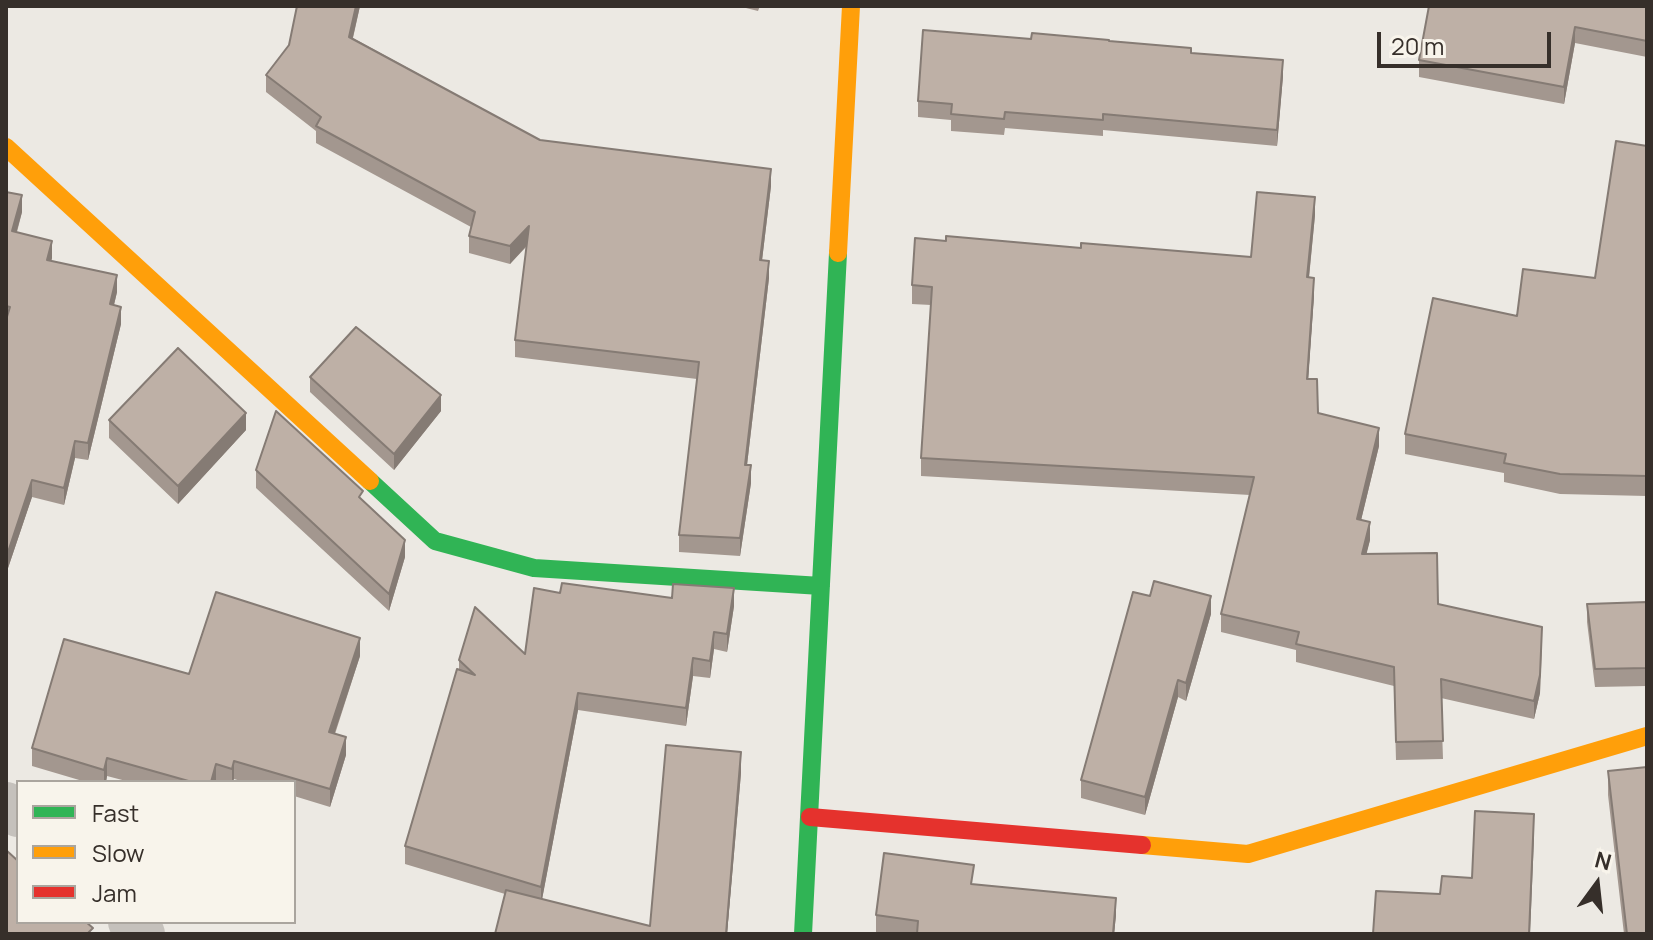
<!DOCTYPE html>
<style>
body{margin:0}
#map{position:relative;width:1653px;height:940px;overflow:hidden;background:#ece9e3;font-family:Manrope,sans-serif}
canvas{display:block}
.frame{position:absolute;inset:0;border:8px solid #362f2a;pointer-events:none}
.legend{position:absolute;left:16px;top:780px;width:280px;height:144px;box-sizing:border-box;background:#f8f4eb;border:2px solid #aaa59e;margin:0;padding:10px 14px;list-style:none;font-size:24px;color:#362f2a}
.legend li{display:flex;align-items:center;gap:16px;height:40px}
.legend b{width:40px;border:2px solid #aaa59e}
.north{position:absolute;left:1557px;top:844px;width:80px;height:80px;-webkit-text-stroke:6px #f8f4eb;paint-order:stroke;rotate:15deg;font-size:22px;font-weight:700;line-height:32px;text-align:center;color:#362f2a}
.north::after{content:'';display:block;margin:auto;width:28px;height:36px;background:#362f2a;clip-path:polygon(50% 0,100% 100%,50% 72%,0 100%)}
.scale{position:absolute;left:1377px;top:32px;width:174px;height:36px;box-sizing:border-box;border:4px solid #362f2a;border-top:0;padding-left:10px;font-size:24px;line-height:28px;white-space:nowrap;color:#362f2a;-webkit-text-stroke:6px #f8f4eb;paint-order:stroke}
</style>
<div id="map">
<canvas width="1653" height="940"></canvas>
<div class="frame"></div>
<ul class="legend">
<li><b style="height:10px;background:#30b455"></b>Fast</li>
<li><b style="height:10px;background:#ff9f0a"></b>Slow</li>
<li><b style="height:10px;background:#e5322d"></b>Jam</li>
</ul>
<div class="north">N</div>
<div class="scale">20 m</div>
</div>
<script>
const c = document.querySelector('canvas').getContext('2d');
c.lineJoin = 'round';
function toPath(rows) {
  const path = new Path2D();
  for (const r of rows) {
    path.moveTo(r[0], r[1]);
    for (let i = 2; i < r.length; i += 2) path.lineTo(r[i], r[i + 1]);
  }
  return path;
}
function strokePath(path, color, width, dash) {
  c.strokeStyle = color;
  c.lineWidth = width;
  c.lineCap = dash ? 'butt' : 'round';
  c.setLineDash(dash || []);
  c.stroke(path);
}
function fillPath(path, color) {
  c.fillStyle = color;
  c.fill(path, 'evenodd');
}
const street = toPath([
 [6,804,18,815],
 [130,922,143,934]
]);
const fast = toPath([
 [370,481,435,541,534,568,821,586],
 [803,934,838,253]
]);
const slow = toPath([
 [6,147,370,481],
 [838,253,851,6],
 [1142,845,1248,854,1647,736]
]);
const jam = toPath([
 [810,817,1142,845]
]);
const wall = toPath([
 [360,6,353,38,540,140,771,186,762,260,769,278,747,465,751,483,740,556,679,552,679,535,697,379,515,357,515,340,527,246,510,264,469,253,469,236,471,227,316,143,316,131,266,92,266,75],
 [738,6,760,6,758,11],
 [1647,6,1647,57,1575,43,1564,104,1419,77,1419,60],
 [1031,39,1109,41,1191,53,1283,76,1277,146,1103,130,1103,136,1005,128,1004,135,951,131,951,120,918,117,918,101],
 [1647,146,1647,496,1560,494,1504,482,1504,473,1405,454,1405,434,1517,316,1595,278],
 [6,192,22,212,17,232,52,258,51,261,117,292,114,305,121,324,88,460,75,458,64,505,32,497,6,574],
 [1315,215,1309,278,1314,296,1308,379,1318,413,1379,446,1361,520,1370,540,1366,554,1438,604,1542,645,1540,693,1534,719,1441,698,1443,759,1396,760,1394,686,1296,662,1296,650,1221,632,1221,614,1250,495,921,476,921,458,931,305,912,304,912,285,946,241,1251,257],
 [310,377,441,411,394,470,310,392],
 [109,420,246,430,178,504,109,438],
 [256,470,405,557,389,611,256,488],
 [560,593,672,598,734,606,727,652,714,649,710,678,693,676,686,726,578,710,542,899,650,926,741,773,727,934,495,934,505,894,405,864,405,846,459,669,459,660,525,654],
 [1150,596,1211,614,1186,701,1178,697,1145,815,1081,798,1081,780],
 [1647,602,1647,686,1595,687,1587,622,1587,604],
 [360,656,335,734,346,755,330,807,294,796,294,782,244,782,234,779,233,782,130,782,107,776,106,782,86,782,32,766,32,748],
 [1608,771,1647,934,1624,934,1608,795],
 [973,884,1116,915,1114,934,883,934,876,933,876,915]
]);
const shadedWall = toPath([
 [356,6,360,6,349,54,349,37],
 [1575,27,1575,43,1564,104,1564,87],
 [1283,60,1283,76,1277,146,1277,130],
 [771,169,771,186,760,277,760,260],
 [22,195,22,212,12,248,12,231],
 [1315,197,1315,215,1307,296,1307,277],
 [529,226,529,243,510,264,510,246],
 [52,241,52,258,47,277,47,260],
 [769,261,769,278,745,482,745,465],
 [117,275,117,292,110,321,110,304],
 [1314,278,1314,296,1307,397,1307,379],
 [121,307,121,324,88,460,88,443],
 [441,395,441,411,394,470,394,454],
 [246,413,246,430,178,504,178,486],
 [1379,428,1379,446,1357,537,1357,519],
 [75,441,75,458,64,505,64,488],
 [751,465,751,483,740,556,740,538],
 [32,480,32,497,6,574,6,558],
 [1370,522,1370,540,1362,572,1362,554],
 [405,540,405,557,389,611,389,594],
 [734,588,734,606,727,652,727,634],
 [1211,596,1211,614,1186,701,1186,683],
 [1542,627,1540,693,1534,719,1534,701],
 [714,632,714,649,710,678,710,661],
 [360,638,360,656,329,750,329,732],
 [693,658,693,676,686,726,686,708],
 [1178,680,1178,697,1145,815,1145,797],
 [578,693,578,710,541,905,541,887],
 [346,737,346,755,330,807,330,789],
 [741,752,741,773,727,934,726,934],
 [107,758,107,776,106,782,104,782,104,770],
 [234,761,234,779,232,782,232,769],
 [216,764,216,782,211,782],
 [1534,814,1534,838,1530,934,1529,934],
 [1116,898,1116,915,1114,934,1113,934]
]);
const building = toPath([
 [297,6,356,6,349,37,540,140,771,169,760,260,769,261,745,465,751,465,740,538,679,535,699,362,515,340,529,226,510,246,469,236,475,212,316,126,321,117,266,75,289,45,297,6],
 [1429,6,1647,6,1647,41,1575,27,1564,87,1419,60,1429,6],
 [923,30,1031,39,1032,33,1109,40,1109,41,1191,48,1191,53,1283,60,1277,130,1103,114,1103,120,1005,112,1004,119,951,114,952,104,918,101,923,30],
 [1616,141,1647,146,1647,476,1560,474,1504,463,1506,454,1405,434,1433,298,1517,316,1523,269,1595,278,1616,141],
 [6,192,22,195,12,231,52,241,47,260,117,275,110,304,121,307,88,443,75,441,64,488,32,480,6,558,6,320,10,307,6,306,6,192],
 [1257,192,1315,197,1307,277,1314,278,1307,379,1317,379,1318,413,1379,428,1357,519,1370,522,1362,554,1437,553,1438,604,1542,627,1540,675,1534,701,1441,679,1443,741,1396,742,1394,667,1296,644,1299,632,1221,614,1254,477,921,458,932,287,912,285,915,238,946,241,946,236,1081,248,1081,243,1251,257,1257,192],
 [356,327,441,395,394,454,310,377,356,327],
 [178,348,246,413,178,486,109,420,178,348],
 [276,411,363,491,359,497,405,540,389,594,256,470,276,411],
 [1154,581,1211,596,1186,683,1178,680,1145,797,1081,780,1133,592,1150,596,1154,581],
 [562,583,672,598,673,584,734,588,727,634,714,632,710,661,693,658,686,708,578,693,541,887,405,846,457,669,475,675,459,660,475,607,525,654,534,588,560,593,562,583],
 [216,592,360,638,329,732,346,737,330,789,234,761,232,769,216,764,211,782,192,782,107,758,104,770,32,748,64,639,189,674,216,592],
 [1647,602,1647,668,1595,669,1587,604,1647,602],
 [666,745,741,752,726,934,495,934,506,890,650,926,666,745],
 [1647,767,1647,934,1627,934,1608,771,1647,767],
 [1475,811,1534,814,1529,934,1373,934,1376,891,1440,894,1442,876,1472,878,1475,811],
 [6,850,18,861,18,922,86,922,93,928,87,934,6,934,6,850],
 [884,853,974,865,971,884,1116,898,1113,934,917,934,918,921,876,915,884,853]
]);
strokePath(street, '#c5c1bc', 44);
strokePath(fast, '#30b455', 18);
strokePath(slow, '#ff9f0a', 18);
strokePath(jam, '#e5322d', 18);
fillPath(wall, '#a3978f');
fillPath(shadedWall, '#857b74');
fillPath(building, '#beb0a6');
strokePath(building, '#857b74', 2);
</script>
